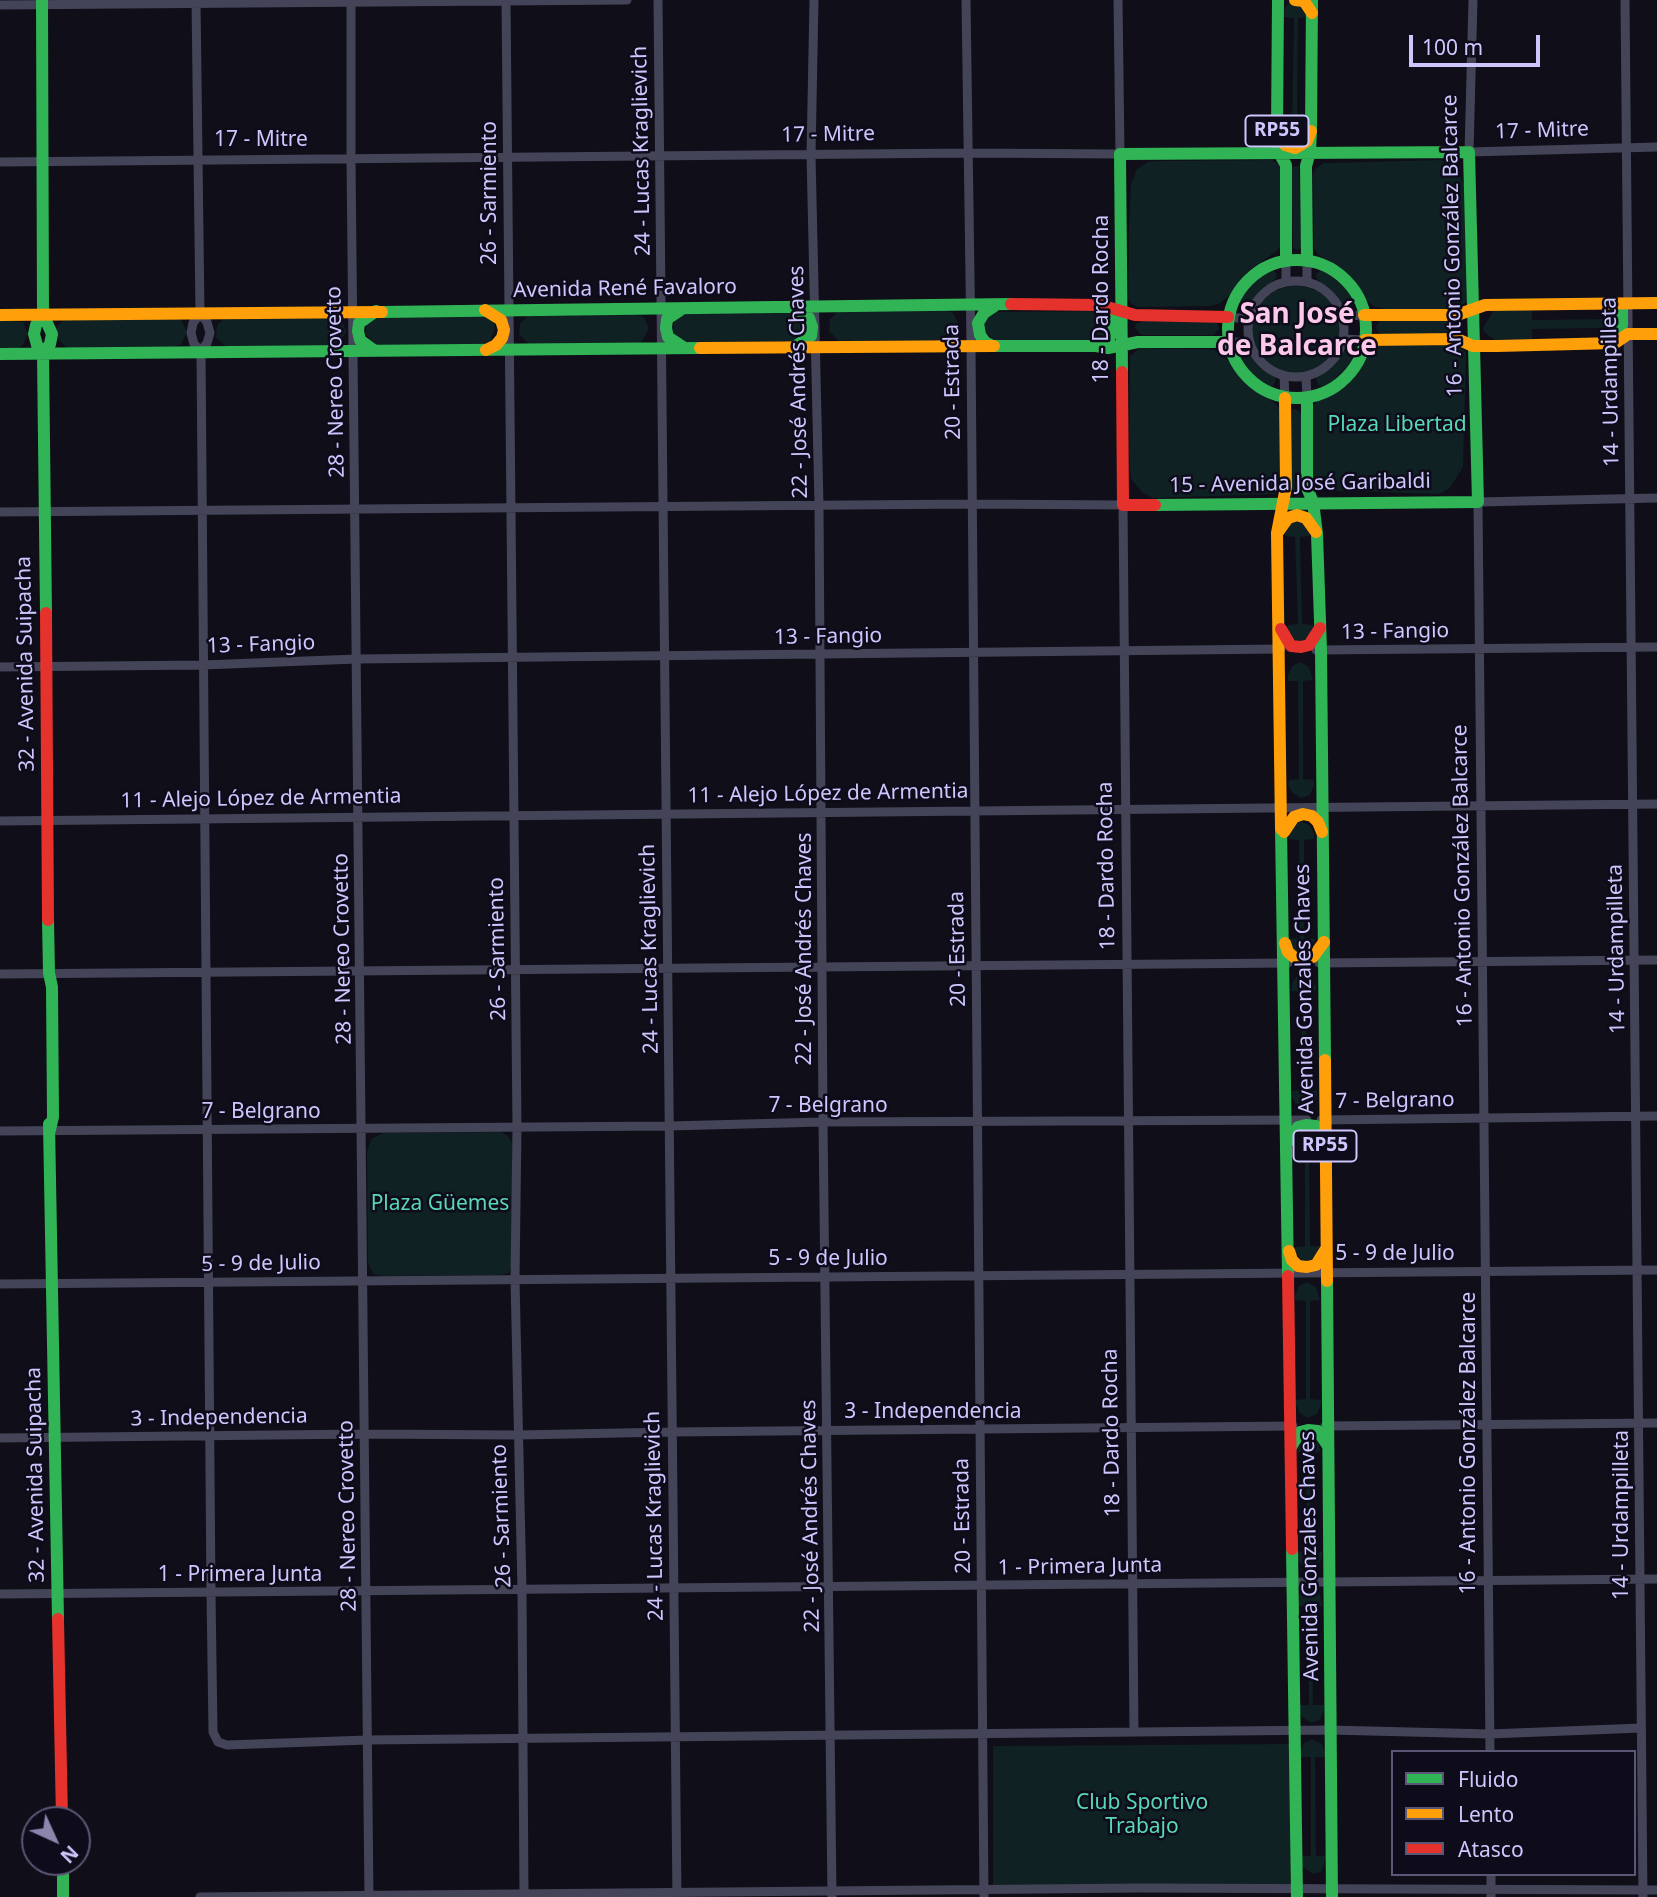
<!DOCTYPE html>
<meta charset="utf-8">
<style>
body{margin:0}
#map{position:relative;width:1657px;height:1897px;overflow:hidden;background:#100e18;font-family:"Noto Sans",sans-serif}
canvas{display:block}
.legend{position:absolute;left:1391px;top:1750px;width:245px;height:126px;box-sizing:border-box;background:#0e0b1b;border:2px solid #5a5675;margin:0;padding:9px 12px;list-style:none;font-size:21px;color:#cdc7fd}
.legend li{display:flex;align-items:center;gap:14px;height:35px}
.legend b{width:35px;border:2px solid #5a5675}
.north{position:absolute;left:21px;top:1806px;width:70px;height:70px;box-sizing:border-box;background:#0e0b1b;border:2px solid #5a5675;border-radius:50%;rotate:135deg;font-size:19px;font-weight:700;line-height:28px;text-align:center;color:#cdc7fd}
.north::after{content:'';display:block;margin:auto;width:24px;height:32px;background:#8b86ad;clip-path:polygon(50% 0,100% 100%,50% 72%,0 100%)}
.scale{position:absolute;left:1409px;top:35px;width:131px;height:32px;box-sizing:border-box;border:4px solid #cdc7fd;border-top:0;padding-left:9px;font-size:21px;line-height:24px;white-space:nowrap;color:#cdc7fd;-webkit-text-stroke:5px #0e0b1b;paint-order:stroke}
</style>
<div id="map">
<canvas width="1657" height="1897"></canvas>
<ul class="legend">
<li><b style="height:9px;background:#30b455"></b>Fluido</li>
<li><b style="height:9px;background:#ff9f0a"></b>Lento</li>
<li><b style="height:9px;background:#e5322d"></b>Atasco</li>
</ul>
<div class="north">N</div>
<div class="scale">100 m</div>
</div>
<script>
const c = document.querySelector('canvas').getContext('2d');
c.lineJoin = 'round';
function fillPath(path, color) {
  c.fillStyle = color;
  c.fill(path, 'evenodd');
}
function toPath(rows) {
  const path = new Path2D();
  for (const r of rows) {
    if (r.length === 3) {
      path.moveTo(r[0] + r[2], r[1]);
      path.arc(r[0], r[1], r[2], 0, 2 * Math.PI);
      continue;
    }
    path.moveTo(r[0], r[1]);
    for (let i = 2; i < r.length; i += 2) path.lineTo(r[i], r[i + 1]);
  }
  return path;
}
function strokePath(path, color, width, dash) {
  c.strokeStyle = color;
  c.lineWidth = width;
  c.lineCap = dash ? 'butt' : 'round';
  c.setLineDash(dash || []);
  c.stroke(path);
}
function write(font, color, halo, rows, align = 'center') {
  c.font = font + ' "Noto Sans",sans-serif';
  c.lineWidth = 5;
  c.setLineDash([]);
  c.textBaseline = 'middle';
  c.strokeStyle = halo;
  c.fillStyle = color;
  for (const [text, x, y, turn = 0] of rows) {
    c.save();
    c.translate(x, y);
    c.rotate((+turn || 0) * Math.PI / 180);
    c.textAlign = isNaN(turn) ? turn : align;
    if (halo) c.strokeText(text, 0, 0);
    c.fillText(text, 0, 0);
    c.restore();
  }
}
const green = toPath([
 [1291,0,1297,0,1308,17,1298,18,1297,128,1307,128,1307,133,1290,145,1282,128,1292,128,1294,18,1283,17,1285,7],
 [1272,160,1281,166,1281,245,1277,251,1248,271,1232,293,1219,304,1209,306,1137,307,1132,304,1128,299,1129,225,1131,184,1137,169,1148,162,1157,161],
 [1441,160,1452,166,1458,172,1465,187,1467,301,1457,310,1386,309,1376,307,1369,303,1348,275,1318,254,1314,248,1313,174,1315,169,1324,163],
 [1295,166,1299,167,1301,248,1297,250,1293,248,1291,167],
 [1271,269,1277,274,1275,280,1260,292,1250,307,1241,308,1239,300,1245,289,1262,273],
 [1322,269,1335,276,1351,294,1355,303,1351,308,1343,307,1332,291,1317,280,1316,274],
 [1296,330,44],
 [1605,309,1613,311,1618,323,1612,335,1606,338,1605,328,1532,329,1532,339,1495,340,1484,332,1483,328,1494,310,1532,310,1532,320,1605,319],
 [946,311,953,313,959,325,953,337,947,340,839,341,829,331,830,319,837,312],
 [1102,311,1109,322,1107,333,1099,341,995,341,984,331,985,320,993,312],
 [790,312,798,315,803,326,797,338,791,341,683,342,673,332,674,320,682,313],
 [483,315,494,322,495,329,490,341,483,344,376,345,366,335,366,323,374,316],
 [636,315,644,317,649,328,643,340,637,344,529,344,519,334,520,323,528,316],
 [333,317,341,319,346,331,340,343,334,346,226,347,216,337,217,325,225,318],
 [174,318,181,320,187,332,181,344,175,347,67,348,57,338,57,326,65,319],
 [0,320,23,322,28,334,22,346,16,349,0,349],
 [1142,321,1213,321,1217,323,1219,329,1214,335,1141,335,1135,328,1136,324],
 [1380,321,1453,321,1457,322,1460,328,1456,334,1381,334,1375,328],
 [1456,344,1466,353,1466,358,1463,467,1450,488,1439,494,1317,490,1313,485,1313,406,1317,400,1347,379,1368,351,1375,347,1385,345],
 [1347,346,1352,347,1355,353,1348,366,1331,382,1324,387,1318,385,1316,377,1333,363,1343,348],
 [1140,348,1208,349,1218,351,1231,363,1246,383,1276,404,1280,410,1279,489,1275,494,1153,498,1142,492,1131,479,1129,454,1130,356],
 [1242,348,1248,349,1258,364,1274,376,1276,380,1273,386,1265,387,1249,373,1237,357,1237,352],
 [1296,409,1302,414,1302,491,1298,493,1291,488,1292,410],
 [1293,519,1309,526,1310,536,1300,537,1302,624,1313,625,1313,630,1311,635,1300,643,1292,638,1287,630,1288,625,1298,624,1295,537,1285,536,1285,531],
 [1300,662,1309,667,1313,680,1303,681,1303,779,1314,780,1314,785,1310,795,1301,798,1293,793,1288,786,1289,780,1299,779,1298,681,1288,681,1288,675,1292,666],
 [1301,821,1310,826,1314,834,1314,839,1304,840,1304,938,1315,939,1311,953,1294,952,1290,939,1300,938,1299,840,1289,839,1289,834,1293,825],
 [1299,974,1308,975,1316,986,1316,991,1306,992,1307,1091,1317,1091,1317,1096,1313,1105,1305,1109,1296,1104,1292,1097,1292,1091,1302,1090,1302,992,1291,991,1293,981],
 [1306,1129,1316,1134,1320,1147,1309,1148,1310,1246,1320,1246,1319,1257,1304,1263,1295,1252,1295,1247,1305,1246,1305,1148,1294,1147,1294,1142,1296,1137],
 [501,1132,508,1136,512,1143,512,1263,509,1273,500,1275,383,1276,373,1274,368,1263,367,1152,371,1139,383,1133],
 [1307,1282,1316,1287,1320,1300,1310,1301,1310,1399,1321,1400,1321,1405,1317,1414,1308,1418,1300,1413,1296,1405,1296,1400,1306,1399,1306,1301,1295,1300,1295,1295,1299,1286],
 [1313,1436,1317,1439,1321,1452,1310,1453,1311,1551,1322,1552,1322,1557,1318,1566,1309,1570,1298,1562,1296,1552,1307,1551,1306,1453,1296,1452,1300,1438],
 [1306,1588,1314,1589,1319,1592,1323,1606,1312,1606,1313,1705,1324,1705,1324,1710,1320,1720,1311,1723,1300,1715,1298,1705,1309,1705,1308,1606,1297,1606,1299,1595],
 [1312,1739,1322,1744,1326,1757,1315,1757,1316,1856,1326,1856,1322,1871,1314,1874,1302,1867,1301,1856,1311,1856,1311,1757,1300,1757,1300,1752,1304,1743],
 [1290,1744,1290,1884,993,1887,993,1746]
]);
const street = toPath([
 [196,0,200,314],
 [351,0,351,159,369,1897],
 [506,0,517,1127,515,1279,522,1590,524,1897],
 [658,0,677,1897],
 [814,0,811,155,819,505,823,1122,832,1897],
 [966,0,971,346,984,1897],
 [1473,0,1469,152,1657,147],
 [1625,0,1643,1897],
 [0,5,627,0],
 [0,162,968,153,1120,154,1118,0],
 [1286,261,1286,282],
 [1296,329,48],
 [1307,282,1307,261],
 [200,314,207,322,210,333,207,343,201,351,194,344,191,333,193,323,200,314],
 [1342,316,1364,315],
 [1228,317,1249,319],
 [1343,339,1365,340],
 [1229,342,1249,342],
 [201,351,211,1593,213,1732,218,1742,227,1745,367,1740,1330,1730,1490,1734,1641,1728],
 [1284,376,1285,398],
 [1306,376,1307,398],
 [0,512,971,504,1123,505,1134,1732],
 [1316,650,1657,647],
 [0,667,203,665,357,659,1281,649],
 [0,821,1657,804],
 [1319,963,1657,960],
 [0,974,1288,963],
 [1321,1120,1657,1116],
 [0,1131,669,1126,823,1122,1307,1120],
 [0,1284,1657,1270],
 [1325,1426,1657,1423],
 [0,1438,365,1434,517,1435,672,1432,1293,1426],
 [0,1594,1657,1579],
 [1490,1752,1478,502,1657,498],
 [1491,1874,1491,1897],
 [200,1897,1140,1888,1657,1890]
]);
const fast = toPath([
 [42,0,43,314,52,334,50,344,43,354,46,613],
 [1278,0,1277,132,1279,153,1286,165,1286,261],
 [1297,329,69],
 [1307,261,1306,166,1310,152,1311,131,1312,0],
 [1613,303,1618,304,1622,309,1622,325,1615,343],
 [793,306,809,318,812,327,811,336,794,347],
 [682,309,667,319,666,328,668,337,683,347],
 [382,312,1011,304],
 [43,314,36,325,34,334,37,345,43,354],
 [993,346,985,342,980,335,978,323,984,313,996,305],
 [994,346,1096,346,1108,348,1138,342,1229,342],
 [1096,346,1108,340,1114,328,1111,316,1101,305],
 [375,351,360,340,358,331,359,323,376,311],
 [0,354,700,348],
 [1122,372,1120,154,1469,152],
 [1307,398,1307,488,1313,502,1317,534,1321,650,1325,1060],
 [1155,505,1478,502,1469,152],
 [1281,829,1288,1276],
 [48,920,49,973,52,987,53,1117,50,1130],
 [49,1124,58,1619],
 [1287,1143,1298,1127,1306,1125,1316,1126,1325,1141],
 [1327,1281,1332,1897],
 [1291,1447,1300,1432,1308,1430,1318,1431,1328,1446],
 [1292,1549,1297,1897],
 [63,1862,63,1897]
]);
const slow = toPath([
 [1295,0,1304,1,1312,13],
 [1277,133,1285,145,1295,148,1307,141,1311,131],
 [485,310,501,320,504,330,502,338,496,345,486,350],
 [0,315,382,312],
 [1364,315,1457,315,1485,305,1657,303],
 [1365,340,1457,339,1473,346,1497,346,1615,343,1628,334,1657,334],
 [700,348,994,346],
 [1278,532,1288,518,1297,515,1306,518,1316,532],
 [1281,829,1277,533,1286,487,1285,398],
 [1284,832,1294,817,1303,814,1312,816,1318,822,1322,832],
 [1285,943,1288,952,1295,958,1304,959,1313,957,1324,942],
 [1325,1060,1327,1281],
 [1289,1251,1292,1260,1298,1266,1307,1267,1316,1265,1326,1249]
]);
const jam = toPath([
 [1011,304,1100,305,1135,315,1228,317],
 [1122,372,1123,505,1155,505],
 [46,613,48,920],
 [1281,629,1291,646,1301,647,1309,645,1320,628],
 [1288,1276,1292,1549],
 [58,1619,62,1820]
]);
const shields = [
 [1277,131,63],
 [1325,1146,63]
];
const shieldNames = [
 ["RP55",1277,131],
 ["RP55",1325,1146]
];
const streetNames = [
 ["17 - Mitre",1542,131,-2],
 ["17 - Mitre",828,135,-1],
 ["17 - Mitre",261,140],
 ["24 - Lucas Kraglievich",642,151,-91],
 ["26 - Sarmiento",490,193,-90],
 ["16 - Antonio González Balcarce",1453,246,-91],
 ["Avenida René Favaloro",625,289,-1],
 ["18 - Dardo Rocha",1102,299,-90],
 ["28 - Nereo Crovetto",336,382,-91],
 ["22 - José Andrés Chaves",799,382,-91],
 ["20 - Estrada",953,382,-91],
 ["14 - Urdampilleta",1611,382,-91],
 ["15 - Avenida José Garibaldi",1300,484,-1],
 ["13 - Fangio",1395,632,-1],
 ["13 - Fangio",828,637,-1],
 ["13 - Fangio",261,645,-2],
 ["32 - Avenida Suipacha",26,664,-91],
 ["11 - Alejo López de Armentia",828,794,-1],
 ["11 - Alejo López de Armentia",261,799,-1],
 ["18 - Dardo Rocha",1107,866,-91],
 ["16 - Antonio González Balcarce",1463,876,-91],
 ["28 - Nereo Crovetto",343,949,-91],
 ["26 - Sarmiento",498,949,-91],
 ["24 - Lucas Kraglievich",650,949,-91],
 ["22 - José Andrés Chaves",805,949,-90],
 ["20 - Estrada",958,949,-91],
 ["14 - Urdampilleta",1617,949,-91],
 ["Avenida Gonzales Chaves",1305,989,-91],
 ["7 - Belgrano",1395,1101,-1],
 ["7 - Belgrano",828,1106],
 ["7 - Belgrano",261,1112],
 ["5 - 9 de Julio",1395,1254],
 ["5 - 9 de Julio",828,1259],
 ["5 - 9 de Julio",261,1264,-1],
 ["3 - Independencia",933,1412],
 ["3 - Independencia",219,1418,-1],
 ["18 - Dardo Rocha",1112,1433,-91],
 ["16 - Antonio González Balcarce",1469,1443,-90],
 ["32 - Avenida Suipacha",36,1475,-91],
 ["14 - Urdampilleta",1622,1515,-90],
 ["28 - Nereo Crovetto",348,1516,-91],
 ["26 - Sarmiento",502,1516,-92],
 ["24 - Lucas Kraglievich",655,1516,-91],
 ["22 - José Andrés Chaves",811,1516,-91],
 ["20 - Estrada",963,1516,-91],
 ["Avenida Gonzales Chaves",1310,1556,-91],
 ["1 - Primera Junta",1080,1567,-1],
 ["1 - Primera Junta",240,1575]
];
const parkNames = [
 ["Plaza Libertad",1397,425],
 ["Plaza Güemes",440,1204],
 ["Club Sportivo",1142,1803],
 ["Trabajo",1142,1827]
];
const districtNames = [
 ["San José",1297,315],
 ["de Balcarce",1297,347]
];
fillPath(green, '#0f2122');
strokePath(street, '#444458', 9);
strokePath(fast, '#30b455', 12);
strokePath(slow, '#ff9f0a', 12);
strokePath(jam, '#e5322d', 12);
for (const [x, y, w] of shields) {
  const box = new Path2D();
  box.roundRect(x - w / 2, y - 15.5, w, 31, 5);
  c.fillStyle = '#0e0b1b';
  c.fill(box);
  strokePath(box, '#cdc7fd', 2);
}
write('bold 19px', '#cdc7fd', null, shieldNames);
write('21px', '#cdc7fd', '#0e0b1b', streetNames);
write('21px', '#58d8b6', '#0e0b1b', parkNames);
write('bold 28px', '#fdc9eb', '#0e0b1b', districtNames);
</script>
